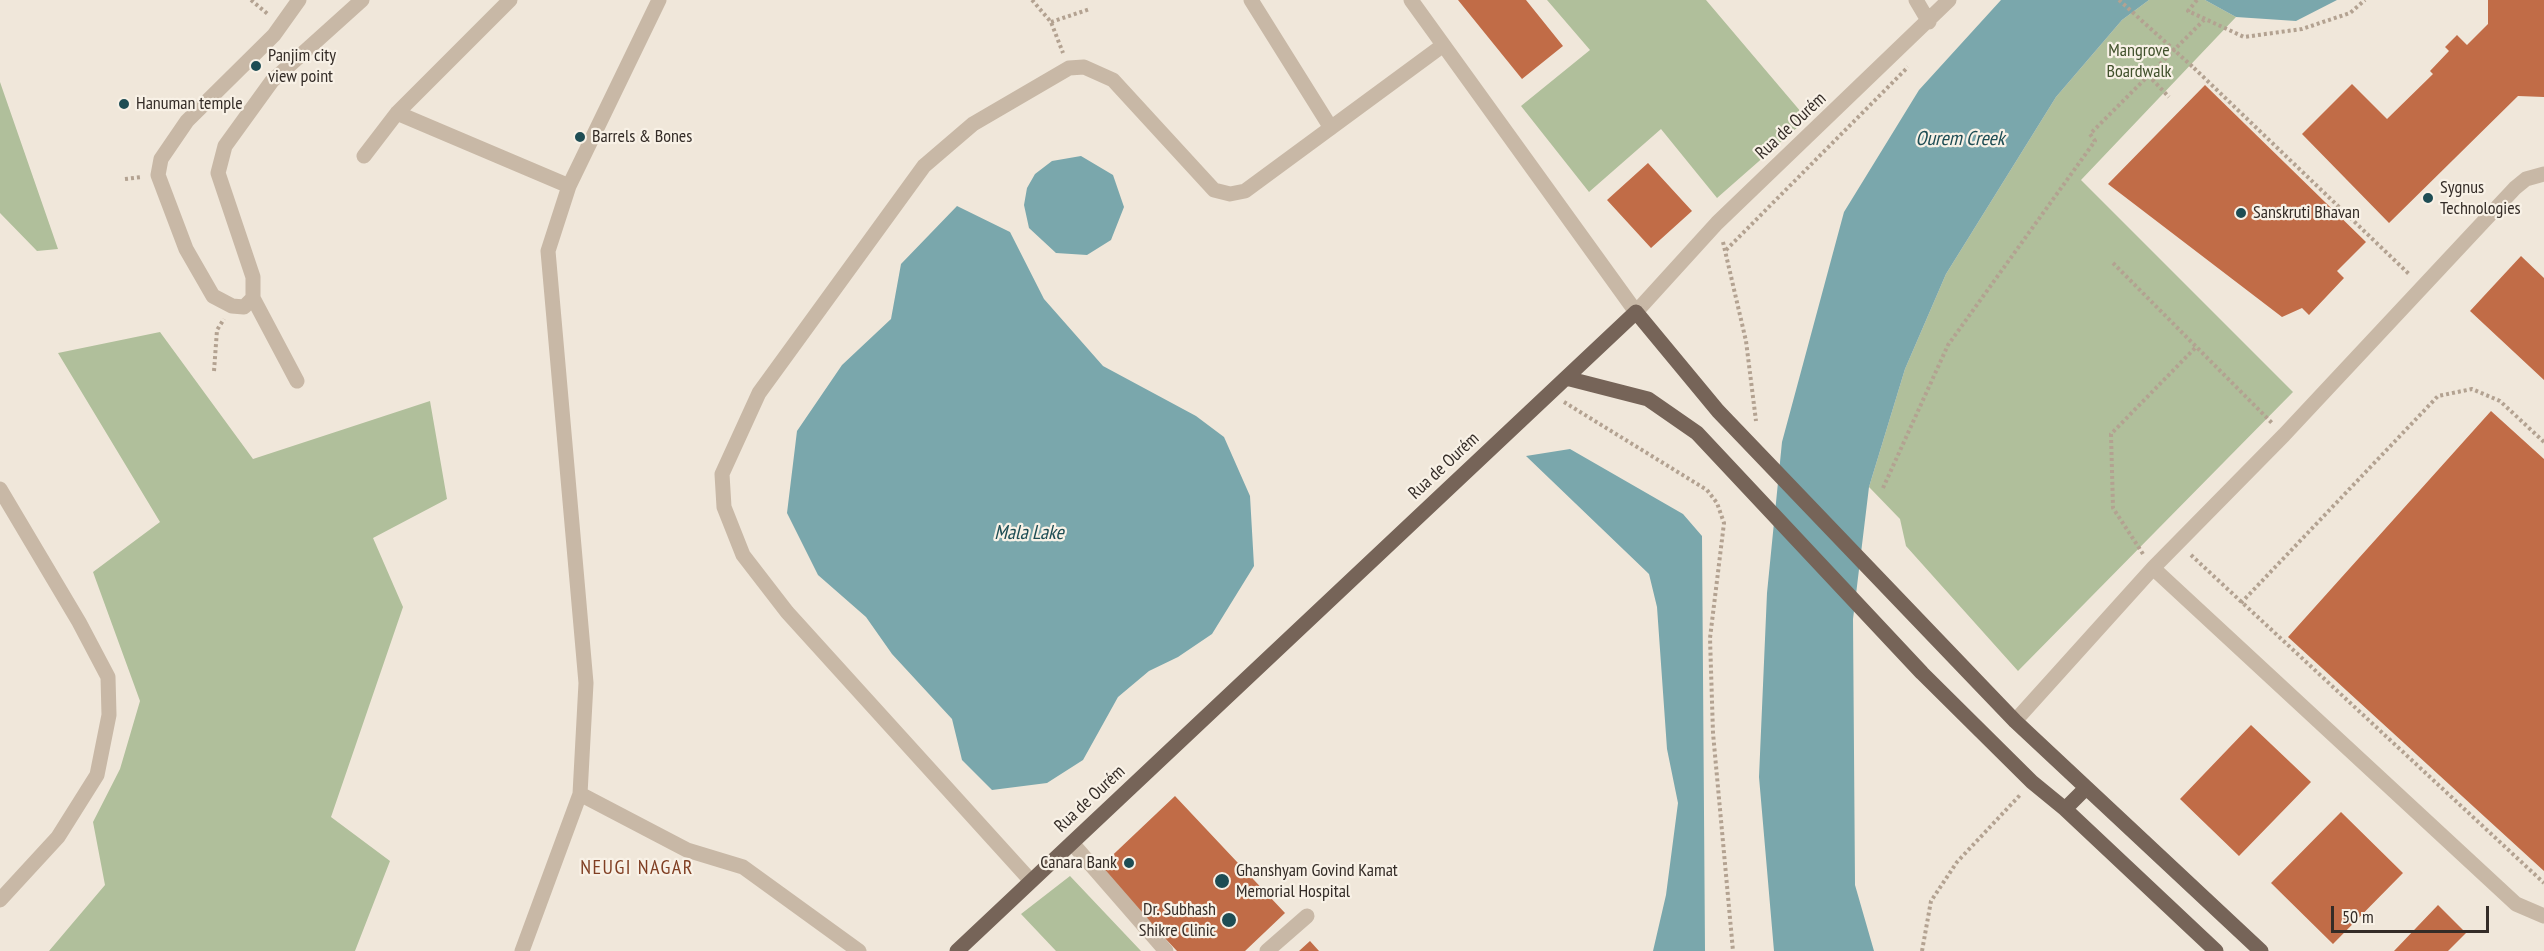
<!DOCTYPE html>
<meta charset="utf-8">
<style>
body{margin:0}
#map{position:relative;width:2544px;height:951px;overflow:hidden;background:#f0e7da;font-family:"PT Sans Narrow",sans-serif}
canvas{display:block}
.scale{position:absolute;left:2331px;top:906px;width:158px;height:27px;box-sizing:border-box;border:3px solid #342c27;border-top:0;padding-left:8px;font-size:18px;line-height:21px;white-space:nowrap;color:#342c27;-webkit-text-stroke:4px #f8f1e6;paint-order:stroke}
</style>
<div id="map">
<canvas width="2544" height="951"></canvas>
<div class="scale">50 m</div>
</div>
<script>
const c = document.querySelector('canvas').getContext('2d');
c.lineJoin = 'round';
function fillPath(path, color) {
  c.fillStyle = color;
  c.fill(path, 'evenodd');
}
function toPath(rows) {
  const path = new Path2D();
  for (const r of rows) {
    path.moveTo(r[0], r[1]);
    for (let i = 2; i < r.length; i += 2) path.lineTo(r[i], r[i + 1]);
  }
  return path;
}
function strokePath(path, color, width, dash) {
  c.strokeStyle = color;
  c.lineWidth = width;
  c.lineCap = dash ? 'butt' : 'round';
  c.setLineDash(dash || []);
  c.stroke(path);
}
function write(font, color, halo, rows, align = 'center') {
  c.font = font + ' "PT Sans Narrow",sans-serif';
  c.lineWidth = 4.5;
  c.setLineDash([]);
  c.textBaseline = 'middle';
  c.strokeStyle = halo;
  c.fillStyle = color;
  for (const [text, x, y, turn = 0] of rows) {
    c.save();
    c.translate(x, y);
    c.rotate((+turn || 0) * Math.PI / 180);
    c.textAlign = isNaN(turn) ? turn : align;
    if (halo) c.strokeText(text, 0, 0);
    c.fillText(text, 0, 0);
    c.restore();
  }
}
const green = toPath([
 [1547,0,1706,0,1807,119,1717,198,1661,129,1589,192,1521,106,1590,50],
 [2149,0,2205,0,2236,17,2081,180,2293,392,2018,671,1906,546,1900,519,1869,487,1905,369,1946,274,2056,97,2122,20],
 [0,82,58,249,37,251,0,213],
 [160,332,253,459,430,401,447,499,373,538,403,607,331,817,390,861,355,951,49,951,105,885,93,822,120,769,140,701,93,572,160,522,58,353],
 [1070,876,1141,951,1056,951,1021,914]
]);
const water = toPath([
 [2001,0,2149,0,2122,20,2056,97,1946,274,1905,369,1869,487,1853,619,1855,885,1874,951,1774,951,1759,777,1767,593,1782,442,1844,212,1919,90],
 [2205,0,2337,0,2296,21,2236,17],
 [1081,156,1113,175,1124,207,1111,240,1087,255,1056,253,1029,228,1024,205,1027,188,1035,174,1052,161],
 [957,206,1010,232,1044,299,1103,366,1196,416,1224,437,1250,496,1254,566,1212,634,1178,657,1149,671,1118,697,1083,760,1047,783,992,790,962,760,952,719,892,654,866,617,818,575,787,513,797,431,842,365,891,319,901,264],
 [1570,449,1683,514,1702,536,1705,951,1653,951,1666,895,1678,803,1667,749,1657,607,1649,574,1526,456]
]);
const building = toPath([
 [1458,0,1526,0,1563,46,1522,79],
 [2488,0,2544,0,2544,97,2518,96,2389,223,2302,134,2352,84,2387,119,2433,74,2430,71,2449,51,2445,47,2457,35,2467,45,2488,24],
 [2205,85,2366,242,2337,271,2344,278,2309,315,2302,308,2282,317,2108,184],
 [1648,163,1692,211,1651,248,1607,200],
 [2521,256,2544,278,2544,380,2470,311],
 [2491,411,2544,459,2544,871,2288,637],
 [2251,725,2311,782,2239,856,2180,799],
 [1175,796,1285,913,1245,951,1177,951,1099,868],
 [2341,812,2403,873,2333,944,2271,883],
 [2438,905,2466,933,2448,951,2394,951],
 [1310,941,1319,951,1299,951]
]);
const path = toPath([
 [251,0,269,15],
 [1032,0,1051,22,1063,53],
 [2197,0,2188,11,2244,37,2302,29,2350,13,2365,0],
 [1051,22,1090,9],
 [2194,68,2410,275],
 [2148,75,2169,97],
 [125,179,142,177],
 [1723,242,1746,341,1756,421],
 [1726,250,1908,67],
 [2113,263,2273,424],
 [214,371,217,330,224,319],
 [1564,402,1707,490,1717,503,1724,523,1710,638,1713,733,1733,951],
 [1883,488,1948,345,2095,141,2090,134,2204,20],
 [2143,554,2113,508,2111,434,2197,346],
 [2191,555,2544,883],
 [2241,603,2438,396,2472,389,2500,401,2544,442],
 [1922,951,1931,901,1957,862,2021,794]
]);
const minor = toPath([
 [299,0,274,35,187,121,161,159,158,175,186,249,213,296,232,306,244,307,253,298,253,277,218,173,225,146,272,81,362,0],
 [1251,0,1331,128],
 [1411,0,1636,312,1717,223,1949,0],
 [1916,0,1929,22],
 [397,113,569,186],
 [364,156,397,113,510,0],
 [253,298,297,381],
 [0,489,79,622,108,677,109,715,97,775,58,837,0,900],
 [2153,568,2516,904,2544,916],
 [2015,721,2153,568,2284,435,2515,188,2526,179,2544,174],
 [580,794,687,850,743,867,859,951],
 [1072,843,1166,951],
 [1031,881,787,612,743,555,724,507,722,474,759,393,924,166,973,124,1069,68,1084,67,1113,80,1214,190,1230,194,1245,191,1442,46],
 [522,951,580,794,586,683,548,251,569,186,659,0],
 [1267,951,1307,916]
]);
const major = toPath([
 [1566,378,1648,399,1697,433,1922,673,2032,782,2065,809,2216,951],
 [2065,809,2086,788],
 [957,951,1636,312,1718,411,2015,721,2261,951]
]);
const pathBridge = toPath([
 [2119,0,2194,68]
]);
const markers = [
 [256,66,6,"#1e4d54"],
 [124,104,6,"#1e4d54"],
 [580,137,6,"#1e4d54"],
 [2428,198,6,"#1e4d54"],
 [2241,213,6,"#1e4d54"],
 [1129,863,6,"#1e4d54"],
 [1222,881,8,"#1e4d54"],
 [1229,920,8,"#1e4d54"]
];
const parkNames = [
 ["Mangrove",2139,51],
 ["Boardwalk",2139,72]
];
const poiNames = [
 ["Panjim city",268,56],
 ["view point",268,77],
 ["Hanuman temple",136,104],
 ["Barrels & Bones",592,137],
 ["Sygnus",2440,188],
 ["Technologies",2440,209],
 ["Sanskruti Bhavan",2253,213],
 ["Canara Bank",1117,863,"right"],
 ["Ghanshyam Govind Kamat",1236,871],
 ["Memorial Hospital",1236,892],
 ["Dr. Subhash",1216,910,"right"],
 ["Shikre Clinic",1216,931,"right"]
];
const streetNames = [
 ["Rua de Ourém",1791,126,-43],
 ["Rua de Ourém",1444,466,-43],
 ["Rua de Ourém",1090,799,-43]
];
const waterNames = [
 ["Ourem Creek",1960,139],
 ["Mala Lake",1029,533]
];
const neighbourhoodNames = [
 ["NEUGI NAGAR",637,868]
];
fillPath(green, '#b0bf9b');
fillPath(water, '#7aa7ac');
fillPath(building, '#c16c47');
strokePath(path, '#b3a291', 4, [3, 3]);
strokePath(minor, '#c8b8a6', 15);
strokePath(major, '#766458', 15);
strokePath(pathBridge, '#b3a291', 4, [3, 3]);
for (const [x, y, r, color] of markers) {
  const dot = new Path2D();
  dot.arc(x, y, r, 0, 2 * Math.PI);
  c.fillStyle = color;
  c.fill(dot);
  strokePath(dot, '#f8f1e6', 2);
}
write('18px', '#41512c', '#f8f1e6', parkNames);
write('18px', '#342c27', '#f8f1e6', poiNames, 'left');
write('18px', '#342c27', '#f8f1e6', streetNames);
write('italic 20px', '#1e4d54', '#f8f1e6', waterNames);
c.letterSpacing = '1.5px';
write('20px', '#803f23', '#f8f1e6', neighbourhoodNames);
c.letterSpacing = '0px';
</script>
